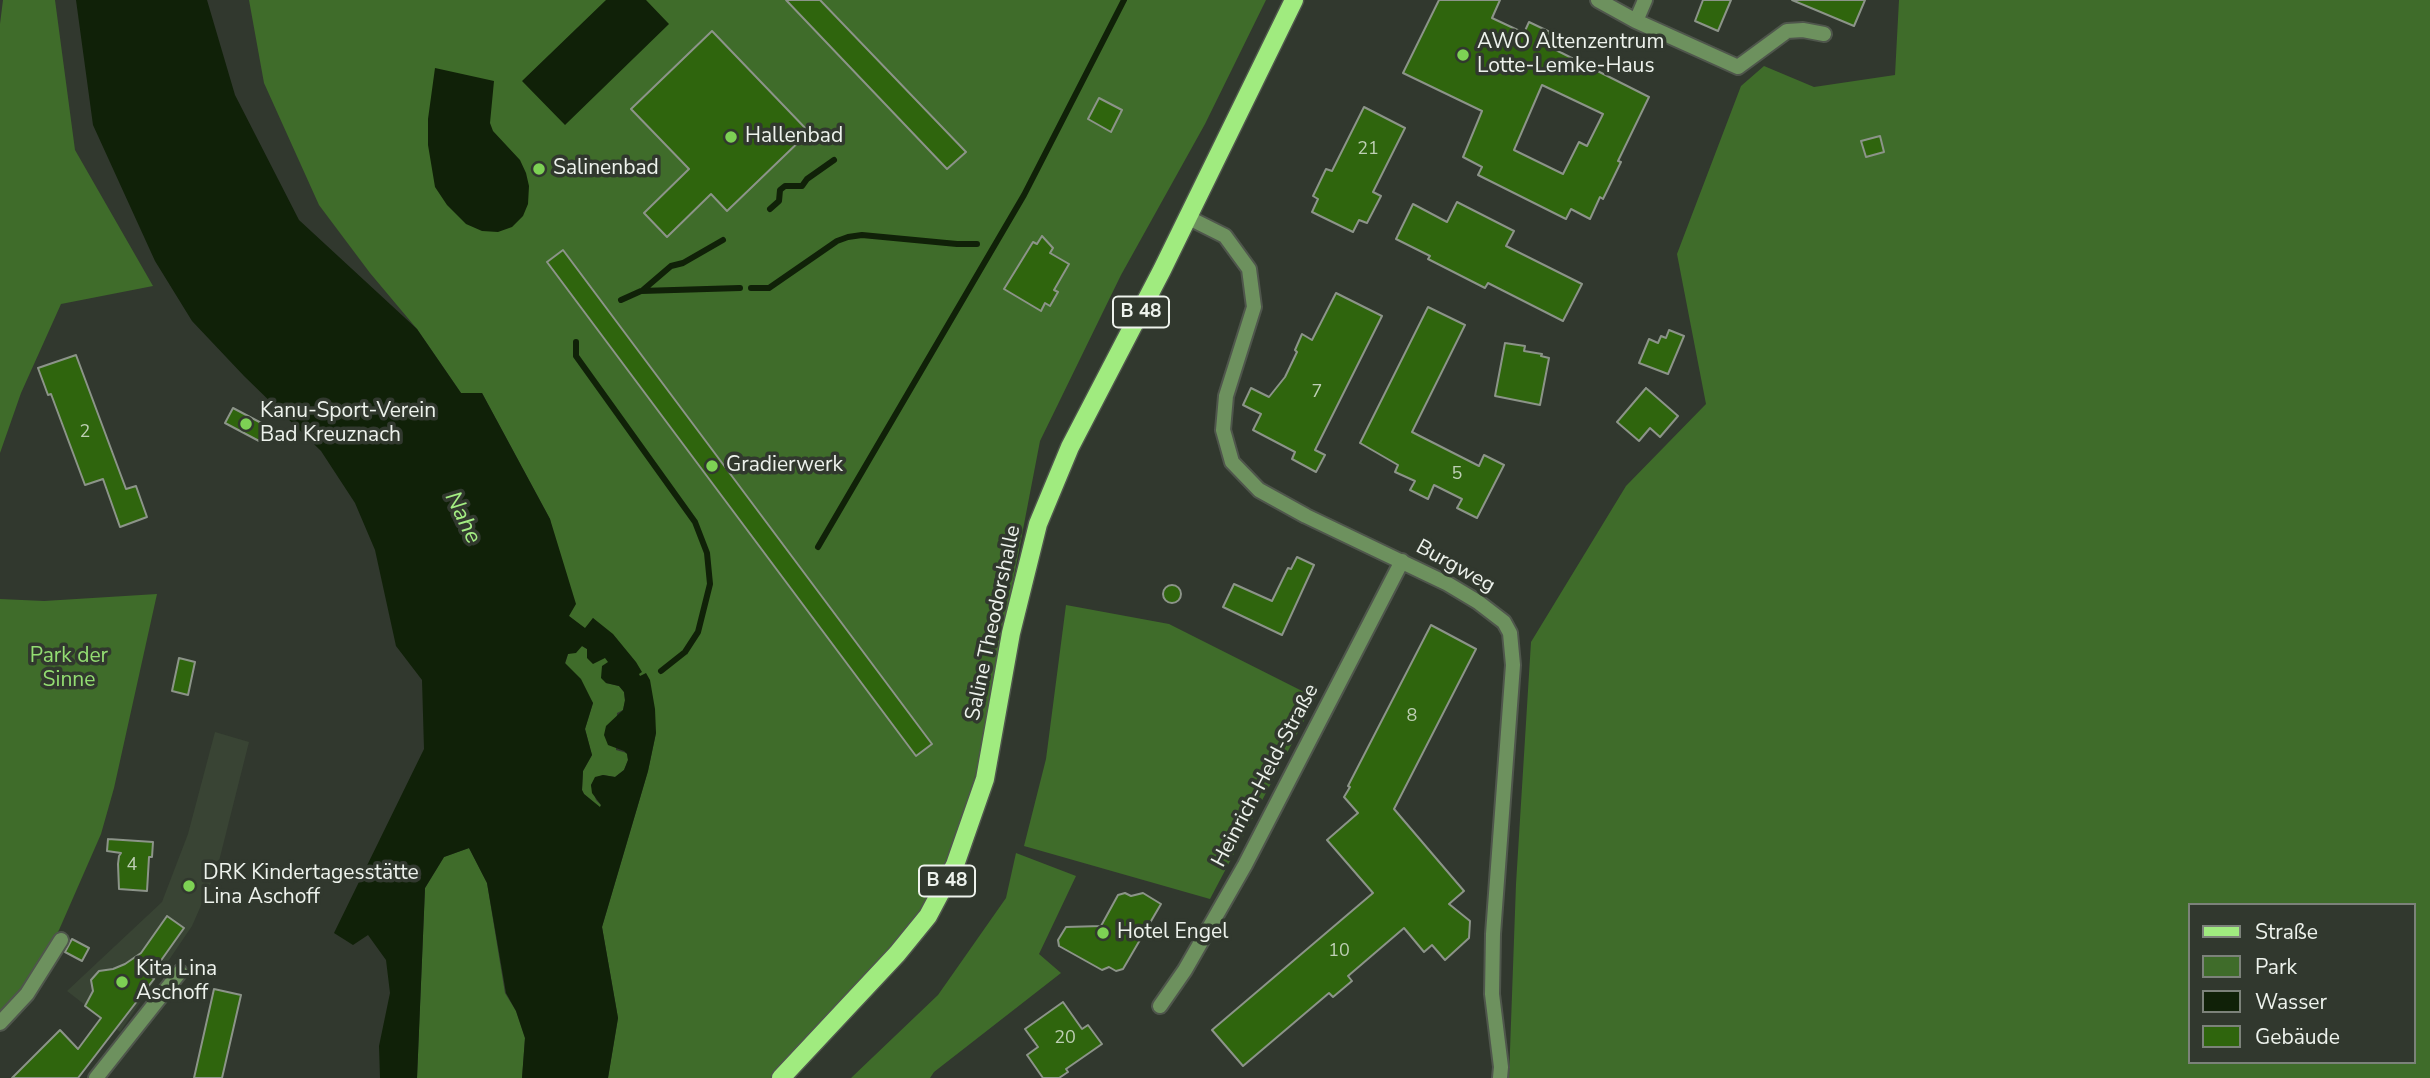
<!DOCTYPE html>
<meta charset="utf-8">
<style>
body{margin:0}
#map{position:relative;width:2430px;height:1078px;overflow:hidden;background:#31382e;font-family:"Nunito Sans",sans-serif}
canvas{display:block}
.legend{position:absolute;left:2188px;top:903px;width:228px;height:161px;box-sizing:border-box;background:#31382e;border:2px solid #7c827a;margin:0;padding:9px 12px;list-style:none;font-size:21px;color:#edf2ec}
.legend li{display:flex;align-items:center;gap:14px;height:35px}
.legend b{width:35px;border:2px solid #7c827a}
</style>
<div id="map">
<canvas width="2430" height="1078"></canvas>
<ul class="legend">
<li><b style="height:9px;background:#a0eb7f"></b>Straße</li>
<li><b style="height:19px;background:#3f6c2a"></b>Park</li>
<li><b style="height:19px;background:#102108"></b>Wasser</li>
<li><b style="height:19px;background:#2f650d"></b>Gebäude</li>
</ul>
</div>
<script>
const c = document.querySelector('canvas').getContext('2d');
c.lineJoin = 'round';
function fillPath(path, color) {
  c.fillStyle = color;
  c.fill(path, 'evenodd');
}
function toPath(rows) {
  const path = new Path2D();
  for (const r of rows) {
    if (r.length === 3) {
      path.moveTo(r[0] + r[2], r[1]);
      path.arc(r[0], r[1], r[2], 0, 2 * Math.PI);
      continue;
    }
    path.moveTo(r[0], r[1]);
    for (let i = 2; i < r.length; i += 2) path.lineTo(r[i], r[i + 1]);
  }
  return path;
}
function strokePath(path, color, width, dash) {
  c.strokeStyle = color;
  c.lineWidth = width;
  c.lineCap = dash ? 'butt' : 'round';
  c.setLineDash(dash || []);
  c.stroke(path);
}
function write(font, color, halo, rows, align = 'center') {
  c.font = font + ' "Nunito Sans",sans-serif';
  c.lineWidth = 7;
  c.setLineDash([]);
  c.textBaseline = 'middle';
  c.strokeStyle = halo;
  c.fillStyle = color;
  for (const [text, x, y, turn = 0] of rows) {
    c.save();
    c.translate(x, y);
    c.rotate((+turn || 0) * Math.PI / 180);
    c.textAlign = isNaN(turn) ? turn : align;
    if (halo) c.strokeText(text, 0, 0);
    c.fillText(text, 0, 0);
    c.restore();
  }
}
const built = toPath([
 [215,732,249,742,217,869,192,926,120,1032,67,991,162,902,188,834]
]);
const green = toPath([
 [3,0,55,0,75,150,153,286,61,304,21,393,0,453,0,24],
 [249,0,1266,0,1205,124,1121,275,1040,441,976,774,947,863,921,911,890,951,771,1078,608,1078,618,1018,602,927,648,771,656,733,640,677,593,618,585,629,569,616,550,519,482,393,461,393,417,329,370,273,319,205,264,83],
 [1899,0,2430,0,2430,1078,1509,1078,1516,884,1531,642,1626,486,1706,404,1677,254,1741,86,1764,66,1814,87,1895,75],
 [2190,905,2414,905,2414,1062,2190,1062],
 [157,594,114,788,101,834,59,930,20,991,0,1011,0,599,44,601],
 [1066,605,1169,624,1316,698,1210,899,1024,846,1046,759],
 [582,646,587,649,587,658,605,657,609,662,606,683,619,686,624,692,625,701,623,710,617,713,616,750,627,753,628,760,624,770,615,777,603,775,595,778,591,785,596,800,601,805,600,808,584,794,582,790,583,771,592,755,585,729,593,703,565,664,568,654],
 [469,848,487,883,505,993,516,1011,525,1038,522,1078,417,1078,425,888,444,857],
 [1016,853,1076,876,1039,954,1061,973,934,1072,930,1078,851,1078,938,995,1006,898]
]);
const water = toPath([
 [76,0,207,0,235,95,299,220,417,329,461,393,482,393,550,519,576,604,569,616,585,628,593,618,613,634,636,662,642,672,639,674,640,676,646,673,650,680,655,709,656,733,648,771,602,927,618,1018,608,1078,522,1078,525,1038,516,1011,506,993,487,883,469,848,444,857,425,888,417,1078,380,1078,379,1046,390,993,386,960,368,935,353,945,334,933,424,749,422,680,396,646,375,550,355,503,321,451,244,376,192,321,155,261,93,125],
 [582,646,587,649,587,658,593,664,605,658,608,662,602,666,601,678,606,683,619,686,624,692,625,700,623,710,606,726,604,735,608,745,624,751,627,754,628,760,624,770,615,777,603,775,595,777,591,785,592,793,601,805,600,807,584,794,582,790,583,771,592,755,585,729,593,703,581,679,565,663,568,654,576,653],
 [606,0,646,0,669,24,565,125,522,81],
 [435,68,494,81,490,123,493,131,520,160,526,173,529,186,528,204,523,216,512,227,498,232,482,231,466,224,447,205,435,187,428,145,428,119]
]);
const stream = toPath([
 [770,209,779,201,780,190,785,186,802,186,807,179,834,160],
 [751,288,769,288,837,241,848,237,862,235,957,244,977,244],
 [643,290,671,266,683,263,723,240],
 [621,300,641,291,740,288],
 [576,342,576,356,695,522,707,553,710,584,698,632,685,652,661,671],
 [818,547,1024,195,1124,0]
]);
const building = toPath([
 [786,0,820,0,966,152,947,169,786,0],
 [1439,0,1500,0,1492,18,1524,33,1529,22,1550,32,1544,44,1649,97,1618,161,1621,162,1603,199,1600,197,1590,219,1571,209,1566,219,1478,175,1482,167,1463,157,1482,111,1403,73,1439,0],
 [1542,85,1603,114,1587,146,1579,142,1563,174,1514,150,1542,85],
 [1703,0,1731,0,1718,31,1695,21,1703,0],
 [1792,0,1865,0,1854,26,1792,0],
 [712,31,809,132,727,211,711,194,667,237,644,213,689,169,631,109,712,31],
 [1099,98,1122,110,1111,132,1088,119,1099,98],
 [1364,107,1405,128,1373,192,1381,196,1367,223,1359,220,1353,232,1312,212,1318,199,1313,196,1326,169,1332,171,1364,107],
 [1880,136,1884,152,1866,157,1861,141,1880,136],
 [1457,202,1514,231,1506,246,1582,284,1563,321,1488,283,1485,288,1428,259,1430,256,1396,239,1413,204,1447,222,1457,202],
 [1042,236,1053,248,1050,253,1069,264,1054,290,1058,292,1050,306,1045,303,1041,311,1004,289,1033,242,1037,244,1042,236],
 [563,250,932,744,916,756,547,262,563,250],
 [1336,293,1382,316,1315,450,1325,455,1316,472,1292,459,1295,452,1253,430,1261,414,1243,405,1251,388,1269,397,1285,377,1297,352,1295,350,1302,334,1312,340,1336,293],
 [1428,307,1465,325,1412,432,1479,466,1484,455,1504,465,1477,518,1457,508,1462,499,1434,485,1428,499,1410,490,1415,481,1395,472,1398,465,1360,443,1428,307],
 [1669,330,1684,336,1668,374,1639,363,1649,339,1658,343,1661,336,1666,338,1669,330],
 [1505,343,1525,346,1524,351,1542,354,1541,356,1549,358,1540,405,1495,396,1505,343],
 [76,355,126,489,136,486,147,517,120,527,103,479,85,485,51,394,48,395,38,368,76,355],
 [1646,388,1678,416,1660,437,1650,428,1639,441,1617,422,1646,388],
 [233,408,267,426,259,441,225,423,233,408],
 [1297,557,1314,565,1282,635,1223,607,1234,584,1272,601,1288,568,1291,569,1297,557],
 [1172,594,9],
 [1431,625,1476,649,1394,809,1464,891,1449,904,1470,921,1469,938,1445,960,1432,945,1424,952,1404,928,1348,976,1352,981,1333,997,1329,993,1243,1066,1212,1030,1373,893,1327,840,1358,813,1344,797,1350,787,1348,786,1431,625],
 [179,658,195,662,188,695,172,691,179,658],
 [108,839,153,842,152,857,149,857,147,891,119,889,118,864,119,856,121,853,107,851,108,839],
 [1125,893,1131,896,1143,893,1161,904,1123,969,1116,971,1109,967,1102,970,1059,946,1058,940,1066,927,1101,926,1118,895,1125,893],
 [167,916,184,928,150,976,154,979,78,1078,12,1078,60,1030,78,1049,101,1018,85,1006,93,991,91,980,99,971,113,969,125,964,141,953,167,916],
 [72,939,89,948,82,961,65,952,72,939],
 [214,989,241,995,222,1078,194,1078,214,989],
 [1063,1002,1082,1029,1088,1025,1102,1044,1066,1069,1068,1072,1059,1078,1043,1078,1027,1055,1038,1047,1025,1029,1063,1002]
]);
const minor = toPath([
 [1598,0,1636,21,1738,67,1787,31,1803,30,1824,34],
 [1636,21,1645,0],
 [1189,218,1225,236,1249,269,1254,307,1226,396,1223,430,1232,462,1259,490,1306,516,1448,584,1478,602,1504,622,1510,633,1513,665,1493,934,1492,994,1501,1067,1500,1078],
 [1160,1006,1185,970,1245,865,1402,561],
 [0,1023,27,994,61,940],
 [96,1078,180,972]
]);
const primary = toPath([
 [781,1078,897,954,928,916,955,865,985,779,1011,633,1038,524,1070,447,1162,270,1294,0]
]);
const markers = [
 [1463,55,7,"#7dd154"],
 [731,137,7,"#7dd154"],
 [539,169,7,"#7dd154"],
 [246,424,7,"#7dd154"],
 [712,466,7,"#7dd154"],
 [189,886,7,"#7dd154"],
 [1103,933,7,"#7dd154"],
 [122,982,7,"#7dd154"]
];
const numberNames = [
 ["21",1368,150],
 ["7",1317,393],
 ["2",85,433],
 ["5",1457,475],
 ["8",1412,717],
 ["4",132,866],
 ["10",1339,952],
 ["20",1065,1039]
];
const shields = [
 [1141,312,56],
 [947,881,56]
];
const shieldNames = [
 ["B 48",1141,312],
 ["B 48",947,881]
];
const poiNames = [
 ["AWO Altenzentrum",1477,43],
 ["Lotte-Lemke-Haus",1477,67],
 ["Hallenbad",745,137],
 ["Salinenbad",553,169],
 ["Kanu-Sport-Verein",260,412],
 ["Bad Kreuznach",260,436],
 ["Gradierwerk",726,466],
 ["DRK Kindertagesstätte",203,874],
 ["Lina Aschoff",203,898],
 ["Hotel Engel",1117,933],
 ["Kita Lina",136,970],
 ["Aschoff",136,994]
];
const streetNames = [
 ["Burgweg",1455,567,29],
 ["Saline Theodorshalle",994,623,-78],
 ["Heinrich-Held-Straße",1266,776,-62]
];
const parkNames = [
 ["Park der",69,657],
 ["Sinne",69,681]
];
const waterNames = [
 ["Nahe",462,518,64]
];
fillPath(built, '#394434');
fillPath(green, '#3f6c2a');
fillPath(water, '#102108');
strokePath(stream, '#102108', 6);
fillPath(building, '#2f650d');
strokePath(building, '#8c9489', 2);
strokePath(minor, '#4f564c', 18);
strokePath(primary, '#4f564c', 21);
strokePath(minor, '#6d915e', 14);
strokePath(primary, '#a0eb7f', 18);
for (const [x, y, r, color] of markers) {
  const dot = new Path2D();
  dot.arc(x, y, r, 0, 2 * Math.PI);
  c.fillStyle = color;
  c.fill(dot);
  strokePath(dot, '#31382e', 2.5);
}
write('18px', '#becfb4', null, numberNames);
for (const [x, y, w] of shields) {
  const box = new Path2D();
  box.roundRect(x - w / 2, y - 15.5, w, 31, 5);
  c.fillStyle = '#31382e';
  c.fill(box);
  strokePath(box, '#edf2ec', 2);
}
write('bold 19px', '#edf2ec', null, shieldNames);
write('21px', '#edf2ec', '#31382e', poiNames, 'left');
write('21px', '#edf2ec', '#31382e', streetNames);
write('21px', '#93dd72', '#31382e', parkNames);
write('italic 23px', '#a4ee83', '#31382e', waterNames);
</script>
